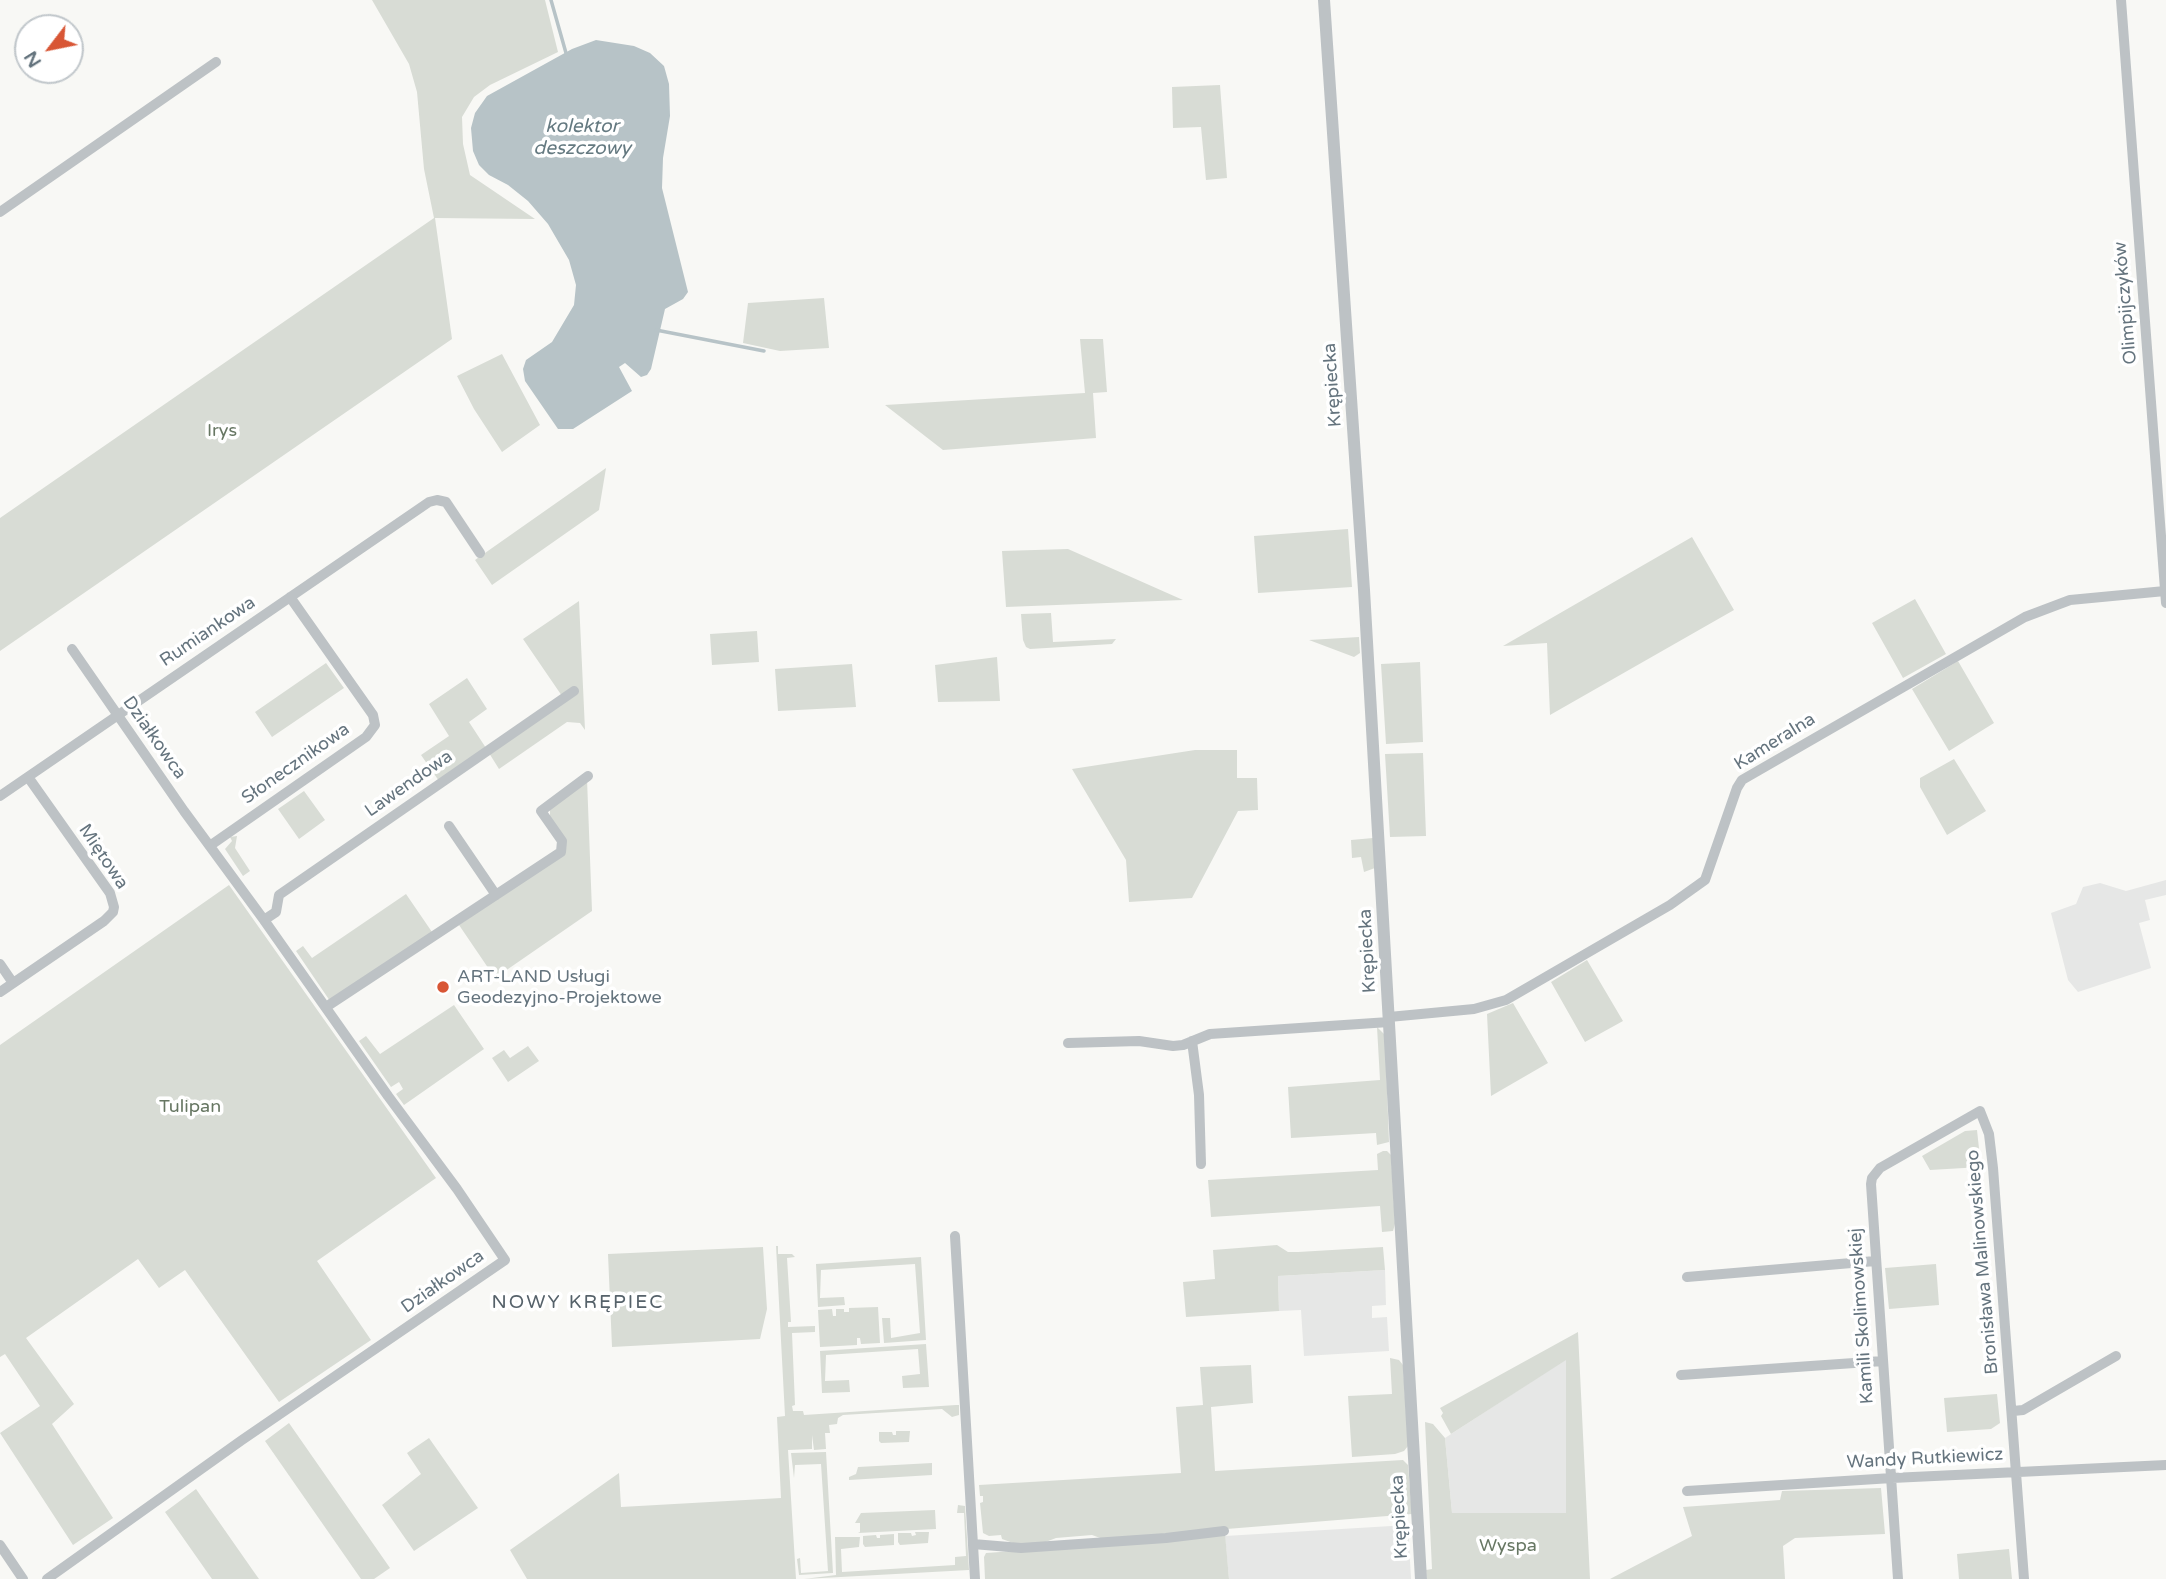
<!DOCTYPE html>
<meta charset="utf-8">
<style>
body{margin:0}
#map{position:relative;width:2166px;height:1579px;overflow:hidden;background:#f8f8f5;font-family:"Varela Round",sans-serif}
canvas{display:block}
.north{position:absolute;left:14px;top:14px;width:70px;height:70px;box-sizing:border-box;background:#fff;border:2px solid #c1c7cb;border-radius:50%;rotate:238deg;font-size:19px;font-weight:700;line-height:28px;text-align:center;color:#65747e}
.north::after{content:'';display:block;margin:auto;width:24px;height:32px;background:#d85635;clip-path:polygon(50% 0,100% 100%,50% 72%,0 100%)}
</style>
<div id="map">
<canvas width="2166" height="1579"></canvas>
<div class="north">N</div>
</div>
<script>
const c = document.querySelector('canvas').getContext('2d');
c.lineJoin = 'round';
function fillPath(path, color) {
  c.fillStyle = color;
  c.fill(path, 'evenodd');
}
function toPath(rows) {
  const path = new Path2D();
  for (const r of rows) {
    path.moveTo(r[0], r[1]);
    for (let i = 2; i < r.length; i += 2) path.lineTo(r[i], r[i + 1]);
  }
  return path;
}
function strokePath(path, color, width, dash) {
  c.strokeStyle = color;
  c.lineWidth = width;
  c.lineCap = dash ? 'butt' : 'round';
  c.setLineDash(dash || []);
  c.stroke(path);
}
function write(font, color, halo, rows, align = 'center') {
  c.font = font + ' "Varela Round",sans-serif';
  c.lineWidth = 7;
  c.setLineDash([]);
  c.textBaseline = 'middle';
  c.strokeStyle = halo;
  c.fillStyle = color;
  for (const [text, x, y, turn = 0] of rows) {
    c.save();
    c.translate(x, y);
    c.rotate((+turn || 0) * Math.PI / 180);
    c.textAlign = isNaN(turn) ? turn : align;
    if (halo) c.strokeText(text, 0, 0);
    c.fillText(text, 0, 0);
    c.restore();
  }
}
const built = toPath([
 [2166,880,2166,895,2145,900,2150,920,2139,923,2151,968,2078,992,2068,980,2051,913,2076,904,2083,887,2100,883,2126,891],
 [1385,1270,1386,1305,1372,1306,1372,1318,1387,1317,1389,1351,1304,1356,1301,1310,1279,1311,1278,1276],
 [1566,1359,1566,1513,1452,1513,1445,1438],
 [1408,1525,1411,1579,1229,1579,1225,1536]
]);
const green = toPath([
 [372,0,545,0,558,52,490,85,474,97,462,117,463,144,470,175,535,219,435,218,452,339,0,651,0,518,434,218,424,169,417,92,409,64],
 [1220,85,1227,178,1206,180,1201,127,1173,128,1172,87],
 [824,298,829,348,780,351,743,343,748,303],
 [1080,339,1103,339,1107,392,1093,393,1096,438,943,450,885,405,1085,393],
 [502,354,540,425,502,452,474,409,457,376],
 [606,468,599,510,492,585,475,560],
 [1348,529,1352,587,1258,593,1254,536],
 [1692,537,1734,610,1550,715,1547,643,1503,646],
 [1068,549,1183,600,1006,607,1002,551],
 [1915,599,1946,654,1903,678,1872,623],
 [579,601,585,730,580,723,567,722,499,769,489,753,562,696,523,639],
 [1051,613,1053,642,1116,639,1112,644,1030,649,1026,647,1023,640,1021,614],
 [757,631,759,662,712,665,710,634],
 [1359,637,1360,653,1354,657,1309,640],
 [997,657,1000,701,938,702,935,665],
 [1958,661,1994,723,1949,751,1912,689],
 [1420,662,1423,742,1386,744,1381,664],
 [326,663,344,688,272,737,255,712],
 [852,664,856,707,778,711,775,669],
 [467,678,487,709,469,722,486,748,439,781,421,755,449,736,429,704],
 [1195,750,1237,750,1237,778,1257,778,1258,810,1238,811,1192,898,1129,902,1126,860,1072,769],
 [1423,753,1426,836,1390,837,1385,754],
 [1954,759,1986,811,1947,835,1920,787,1920,778],
 [587,779,592,911,495,978,459,925,566,851,550,817,550,809],
 [304,791,325,820,299,839,278,809],
 [237,836,235,848,250,871,243,876,225,849,232,841,230,837],
 [1373,838,1375,868,1364,872,1361,857,1352,858,1351,840],
 [229,885,436,1178,317,1261,371,1340,279,1402,185,1270,159,1288,138,1259,26,1338,74,1404,52,1424,113,1518,73,1545,0,1433,40,1406,5,1354,0,1357,0,1045],
 [406,894,432,932,330,1001,296,951,303,946,312,958],
 [1587,960,1623,1021,1585,1042,1551,982],
 [1513,1003,1548,1063,1491,1096,1487,1014],
 [454,1005,484,1049,404,1105,396,1094,403,1089,399,1082,391,1087,359,1041,366,1036,380,1054],
 [1377,1027,1385,1035,1389,1142,1377,1145,1376,1133,1291,1138,1288,1087,1380,1080],
 [528,1046,539,1061,508,1082,492,1058,504,1050,510,1058],
 [1977,1130,1981,1167,1930,1170,1922,1156,1965,1131],
 [1383,1151,1387,1151,1391,1155,1395,1224,1393,1231,1382,1232,1380,1206,1211,1217,1208,1180,1378,1170,1377,1154],
 [1277,1245,1288,1252,1298,1252,1383,1247,1385,1270,1278,1276,1279,1311,1186,1317,1183,1282,1215,1279,1213,1250],
 [776,1246,778,1246,778,1254,792,1254,795,1257,787,1258,791,1322,788,1322,788,1327,815,1326,815,1332,792,1333,795,1405,792,1406,793,1411,803,1411,804,1415,956,1405,959,1405,959,1415,952,1417,942,1409,843,1415,838,1418,837,1424,829,1425,830,1433,825,1433,826,1449,814,1450,812,1435,812,1449,788,1450,796,1579,527,1579,510,1550,619,1473,621,1507,781,1498,777,1417,785,1416],
 [763,1247,767,1309,760,1339,612,1347,608,1254],
 [921,1257,926,1340,884,1343,882,1318,890,1318,891,1338,920,1333,915,1264,821,1270,820,1298,844,1297,845,1305,818,1307,816,1264],
 [1936,1264,1939,1305,1889,1309,1885,1268],
 [878,1307,880,1343,861,1344,860,1338,857,1338,857,1345,820,1347,818,1310,832,1309,833,1316,836,1316,836,1309,844,1309,844,1312,849,1312,849,1308],
 [1578,1332,1590,1579,1427,1579,1426,1570,1432,1569,1425,1422,1433,1424,1445,1438,1452,1513,1566,1513,1566,1360,1451,1434,1441,1416,1443,1413,1440,1408],
 [926,1344,929,1387,903,1388,902,1376,920,1374,918,1349,826,1355,825,1381,849,1380,850,1392,822,1393,820,1351],
 [1390,1358,1399,1360,1403,1365,1408,1446,1404,1451,1395,1454,1352,1457,1348,1396,1392,1394],
 [1251,1365,1253,1403,1211,1407,1215,1471,1403,1460,1408,1465,1412,1514,1103,1539,1092,1535,1056,1538,1043,1543,1013,1543,1002,1539,1001,1535,989,1536,983,1533,980,1503,983,1502,983,1496,980,1496,979,1485,1181,1473,1176,1407,1203,1405,1200,1367],
 [1997,1394,2000,1423,1991,1429,1947,1432,1944,1398],
 [289,1423,390,1568,374,1579,361,1579,265,1441],
 [896,1431,910,1431,909,1442,881,1443,879,1441,879,1432,892,1432,893,1435,896,1435],
 [429,1438,478,1508,414,1551,382,1505,421,1474,407,1453],
 [826,1452,833,1573,799,1575,797,1559,800,1558,801,1573,828,1571,821,1464,795,1465,794,1478,791,1453],
 [932,1463,932,1475,849,1480,849,1477,856,1474,858,1467],
 [1881,1488,1885,1534,1795,1538,1783,1546,1785,1579,1610,1579,1692,1536,1683,1507,1780,1500,1782,1491],
 [196,1489,254,1572,259,1579,212,1579,165,1512],
 [958,1505,965,1506,969,1570,804,1579,836,1575,835,1537,860,1537,859,1547,841,1549,842,1572,955,1565,955,1557,966,1556,964,1513,957,1513],
 [935,1510,936,1529,858,1533,860,1532,860,1523,855,1523,861,1513],
 [915,1532,929,1532,928,1543,900,1545,898,1542,898,1533,911,1533,912,1536,916,1535],
 [1225,1533,1229,1579,985,1579,984,1557,986,1553,1171,1540],
 [894,1534,894,1545,865,1547,863,1544,863,1536,876,1535,877,1538,880,1538,880,1535],
 [2009,1549,2012,1579,1959,1579,1957,1554]
]);
const water = toPath([
 [596,40,634,46,650,53,664,66,669,84,670,116,663,158,662,188,688,292,683,299,665,309,651,369,647,375,641,377,625,363,619,367,632,391,573,429,558,429,525,381,523,369,526,360,552,342,574,305,576,285,569,260,548,224,528,201,508,185,489,175,479,165,473,151,471,128,475,113,487,96,572,49]
]);
const stream = toPath([
 [551,0,566,53],
 [656,330,764,351]
]);
const minor = toPath([
 [2121,0,2166,603],
 [0,212,216,62],
 [72,649,184,811,264,920],
 [0,796,429,502,437,500,446,502,480,553],
 [449,826,496,895],
 [211,845,366,737,375,725,373,715,290,597],
 [0,964,13,983],
 [0,992,104,921,113,912,114,907,110,893,28,777],
 [326,1007,561,852,562,841,541,811,588,776],
 [1389,1017,1474,1009,1506,1000,1670,905,1705,880,1737,788,1742,780,2025,617,2070,600,2165,591],
 [1192,1041,1199,1095,1201,1164],
 [1068,1043,1139,1041,1173,1046,1183,1045,1210,1034,1389,1022],
 [955,1236,975,1579],
 [1687,1277,1875,1261],
 [1681,1375,1883,1361],
 [2013,1411,2023,1410,2116,1356],
 [1687,1491,1892,1478,2166,1465],
 [973,1544,1021,1548,1166,1538,1224,1531],
 [0,1545,23,1579],
 [47,1579,242,1440,505,1260,457,1189,388,1096,264,920,276,912,279,895,574,691],
 [1898,1579,1871,1184,1872,1178,1880,1168,1980,1111,1989,1134,1993,1168,2024,1579]
]);
const tertiary = toPath([
 [1324,0,1364,590,1421,1579]
]);
const markers = [
 [443,987,7,"#d85635"]
];
const streetNames = [
 ["Olimpijczyków",2126,303,-95],
 ["Krępiecka",1333,385,-94],
 ["Rumiankowa",208,632,-34],
 ["Działkowca",154,738,55],
 ["Kameralna",1775,742,-32],
 ["Słonecznikowa",296,764,-35],
 ["Lawendowa",409,784,-35],
 ["Miętowa",103,857,56],
 ["Krępiecka",1368,951,-93],
 ["Bronisława Malinowskiego",1983,1262,-95],
 ["Działkowca",443,1282,-35],
 ["Kamili Skolimowskiej",1862,1316,-94],
 ["Wandy Rutkiewicz",1925,1459,-3],
 ["Krępiecka",1400,1517,-93]
];
const parkNames = [
 ["Irys",222,431],
 ["Tulipan",190,1107],
 ["Wyspa",1508,1546]
];
const poiNames = [
 ["ART-LAND Usługi",457,977],
 ["Geodezyjno-Projektowe",457,998]
];
const waterNames = [
 ["kolektor",582,127],
 ["deszczowy",582,149]
];
const neighbourhoodNames = [
 ["NOWY KRĘPIEC",578,1303]
];
fillPath(built, '#e6e7e6');
fillPath(green, '#d8dcd5');
fillPath(water, '#b7c3c7');
strokePath(stream, '#b7c3c7', 3.5);
strokePath(minor, '#bdc2c5', 10);
strokePath(tertiary, '#bdc2c5', 12);
for (const [x, y, r, color] of markers) {
  const dot = new Path2D();
  dot.arc(x, y, r, 0, 2 * Math.PI);
  c.fillStyle = color;
  c.fill(dot);
  strokePath(dot, '#fff', 2.5);
}
write('18px', '#65747e', '#fff', streetNames);
write('18px', '#677763', '#fff', parkNames);
write('18px', '#65747e', '#fff', poiNames, 'left');
write('italic 19px', '#647980', '#fff', waterNames);
c.letterSpacing = '2px';
write('19px', '#56626a', '#fff', neighbourhoodNames);
c.letterSpacing = '0px';
</script>
